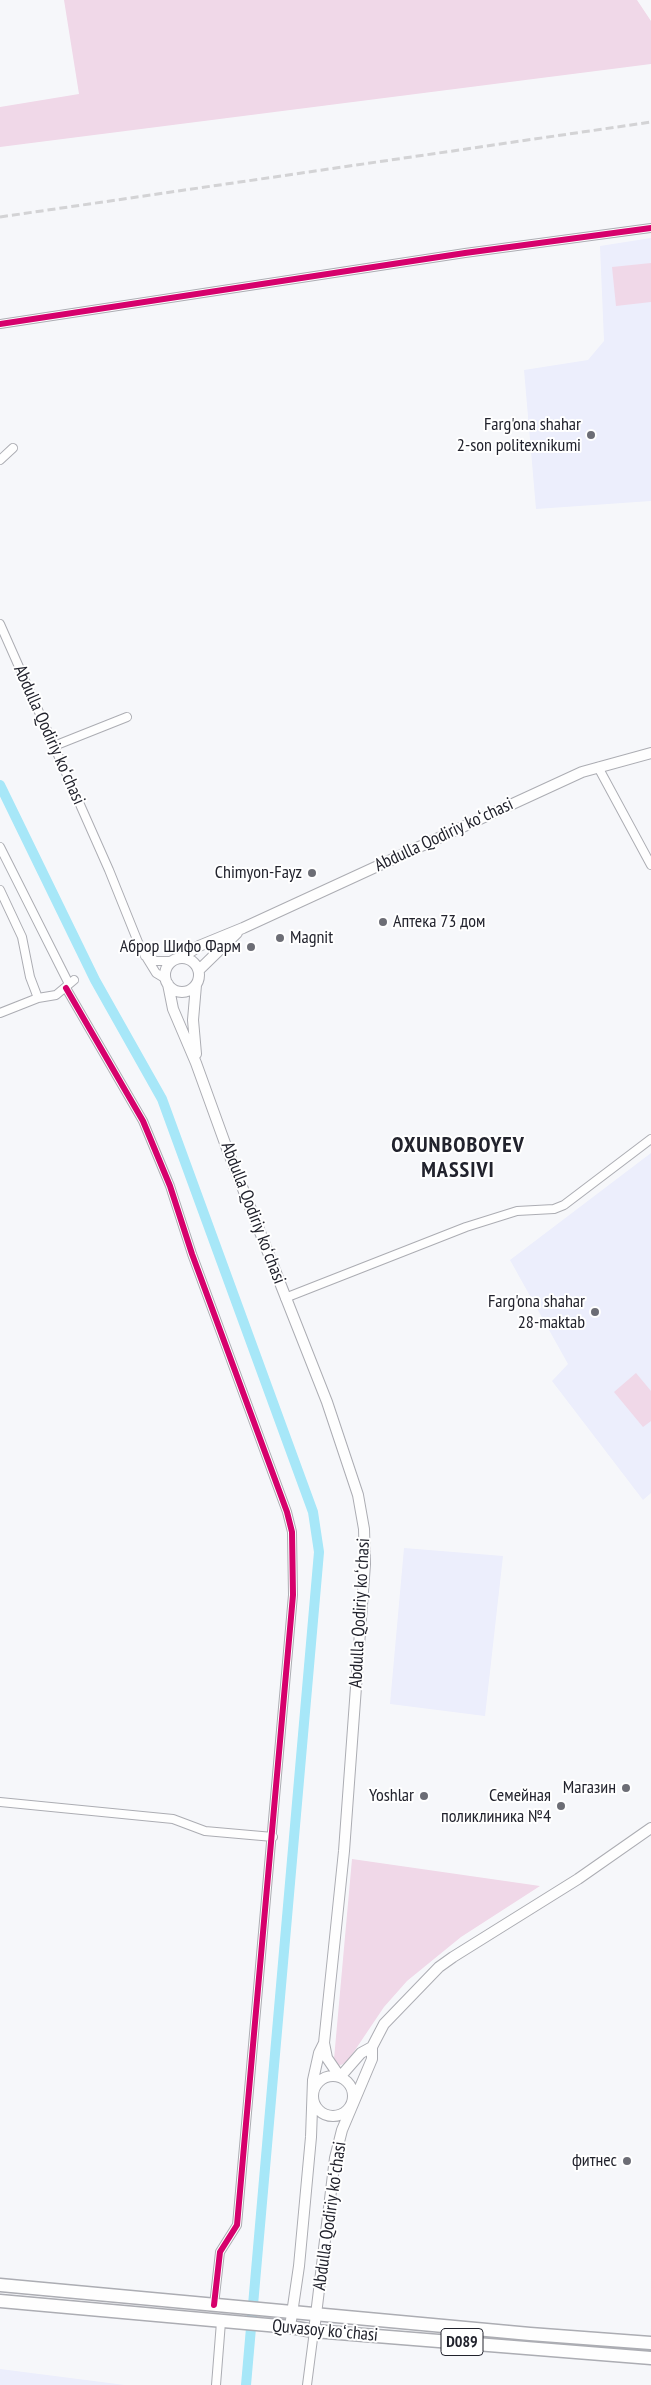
<!DOCTYPE html>
<meta charset="utf-8">
<style>
body{margin:0}
canvas{display:block;background:#f6f7fa}
</style>
<canvas width="651" height="2385"></canvas>
<script>
const c = document.querySelector('canvas').getContext('2d');
c.lineJoin = 'round';
function fillPath(path, color) {
  c.fillStyle = color;
  c.fill(path, 'evenodd');
}
function toPath(rows) {
  const path = new Path2D();
  for (const r of rows) {
    if (r.length === 3) {
      path.moveTo(r[0] + r[2], r[1]);
      path.arc(r[0], r[1], r[2], 0, 2 * Math.PI);
      continue;
    }
    path.moveTo(r[0], r[1]);
    for (let i = 2; i < r.length; i += 2) path.lineTo(r[i], r[i + 1]);
  }
  return path;
}
function strokePath(path, color, width, dash) {
  c.strokeStyle = color;
  c.lineWidth = width;
  c.lineCap = dash ? 'butt' : 'round';
  c.setLineDash(dash || []);
  c.stroke(path);
}
function write(font, color, halo, rows, align = 'center') {
  c.font = font + ' "PT Sans Narrow",sans-serif';
  c.lineWidth = 4;
  c.setLineDash([]);
  c.textBaseline = 'middle';
  c.strokeStyle = halo;
  c.fillStyle = color;
  for (const [text, x, y, turn = 0] of rows) {
    c.save();
    c.translate(x, y);
    c.rotate((+turn || 0) * Math.PI / 180);
    c.textAlign = isNaN(turn) ? turn : align;
    if (halo) c.strokeText(text, 0, 0);
    c.fillText(text, 0, 0);
    c.restore();
  }
}
const built = toPath([
 [651,238,651,501,536,509,524,370,588,360,604,341,600,246],
 [651,1153,651,1493,643,1500,552,1381,568,1364,510,1260],
 [404,1548,503,1556,485,1716,390,1704],
 [0,2369,125,2385,0,2385]
]);
const green = toPath([
 [64,0,637,0,651,21,651,64,0,147,0,107,79,94],
 [651,263,651,302,616,306,612,267],
 [636,1373,651,1391,651,1421,643,1427,614,1392],
 [352,1859,540,1886,461,1937,407,1981,384,2007,347,2062,339,2066,334,2059]
]);
const canal = toPath([
 [0,785,95,980,162,1099,313,1512,319,1552,246,2385]
]);
const minor = toPath([
 [0,324,465,253,651,228],
 [0,460,13,448],
 [0,624,109,870,140,947,156,973,166,979],
 [54,746,127,717],
 [598,767,651,865],
 [0,847,69,984],
 [0,890,22,937,30,977,38,998],
 [145,956,156,961,173,961],
 [66,988,143,1121,170,1186,192,1254,287,1512,292,1532,293,1595,237,2225,220,2252,214,2305],
 [0,1013,38,998,56,995,74,980],
 [285,1298,466,1227,517,1211,554,1209,564,1205,651,1139],
 [0,1802,173,1819,205,1831,273,1837],
 [216,2385,221,2322],
 [307,2385,314,2331]
]);
const tertiary = toPath([
 [181,958,199,946,243,928,582,772,651,753],
 [182,975,17],
 [199,970,237,933],
 [168,984,173,1009,196,1063,226,1146,327,1402,358,1495,364,1529,365,1564,344,1851,324,2043,327,2058,340,2077,361,2053,372,2047],
 [196,985,193,1020,196,1054],
 [333,2096,20],
 [290,2327,299,2266,311,2137,313,2080,319,2053,324,2043],
 [314,2331,335,2158,342,2130,372,2059,372,2047,384,2024,439,1967,453,1957,578,1879,651,1828]
]);
const primary = toPath([
 [0,2285,530,2334,651,2343],
 [0,2301,290,2327,314,2331,651,2358]
]);
const rail = toPath([
 [0,217,651,122]
]);
const cycleway = toPath([
 [0,324,465,253,651,228],
 [66,988,143,1121,170,1186,192,1254,287,1512,292,1532,293,1595,237,2225,220,2252,214,2305]
]);
const markers = [
 [591,435,5,"#6c6d75"],
 [312,873,5,"#6c6d75"],
 [383,922,5,"#6c6d75"],
 [280,938,5,"#6c6d75"],
 [251,947,5,"#6c6d75"],
 [595,1312,5,"#6c6d75"],
 [626,1788,5,"#6c6d75"],
 [424,1796,5,"#6c6d75"],
 [561,1806,5,"#6c6d75"],
 [627,2161,5,"#6c6d75"]
];
const shields = [
 [462,2342,42]
];
const shieldNames = [
 ["D089",462,2342]
];
const poiNames = [
 ["Farg'ona shahar",581,425],
 ["2-son politexnikumi",581,446],
 ["Chimyon-Fayz",302,873],
 ["Аптека 73 дом",393,922,"left"],
 ["Magnit",290,938,"left"],
 ["Аброр Шифо Фарм",241,947],
 ["Farg'ona shahar",585,1302],
 ["28-maktab",585,1323],
 ["Магазин",616,1788],
 ["Yoshlar",414,1796],
 ["Семейная",551,1796],
 ["поликлиника №4",551,1817],
 ["фитнес",617,2161]
];
const streetNames = [
 ["Abdulla Qodiriy koʻchasi",49,735,66],
 ["Abdulla Qodiriy koʻchasi",444,835,-25],
 ["Abdulla Qodiriy koʻchasi",253,1213,69],
 ["Abdulla Qodiriy koʻchasi",360,1613,-87],
 ["Abdulla Qodiriy koʻchasi",330,2216,-82],
 ["Quvasoy koʻchasi",325,2331,5]
];
const districtNames = [
 ["OXUNBOBOYEV",458,1146],
 ["MASSIVI",458,1171]
];
fillPath(built, '#eceefc');
fillPath(green, '#f0d8e8');
strokePath(canal, '#a7e7f8', 10);
strokePath(minor, '#acadb3', 10);
strokePath(tertiary, '#acadb3', 12);
strokePath(primary, '#acadb3', 15);
strokePath(minor, '#fefefe', 8);
strokePath(tertiary, '#fefefe', 10);
strokePath(primary, '#fefefe', 12);
strokePath(rail, '#d3d3d5', 3, [8, 4]);
strokePath(cycleway, '#d6006c', 6);
for (const [x, y, r, color] of markers) {
  const dot = new Path2D();
  dot.arc(x, y, r, 0, 2 * Math.PI);
  c.fillStyle = color;
  c.fill(dot);
  strokePath(dot, '#fff', 2);
}
for (const [x, y, w] of shields) {
  const box = new Path2D();
  box.roundRect(x - w / 2, y - 13.5, w, 27, 4);
  c.fillStyle = '#fff';
  c.fill(box);
  strokePath(box, '#22232d', 1);
}
write('bold 16px', '#22232d', null, shieldNames);
write('18px', '#22232d', '#fff', poiNames, 'right');
write('18px', '#22232d', '#fff', streetNames);
c.letterSpacing = '1px';
write('bold 22px', '#22232d', '#fff', districtNames);
c.letterSpacing = '0px';
</script>
